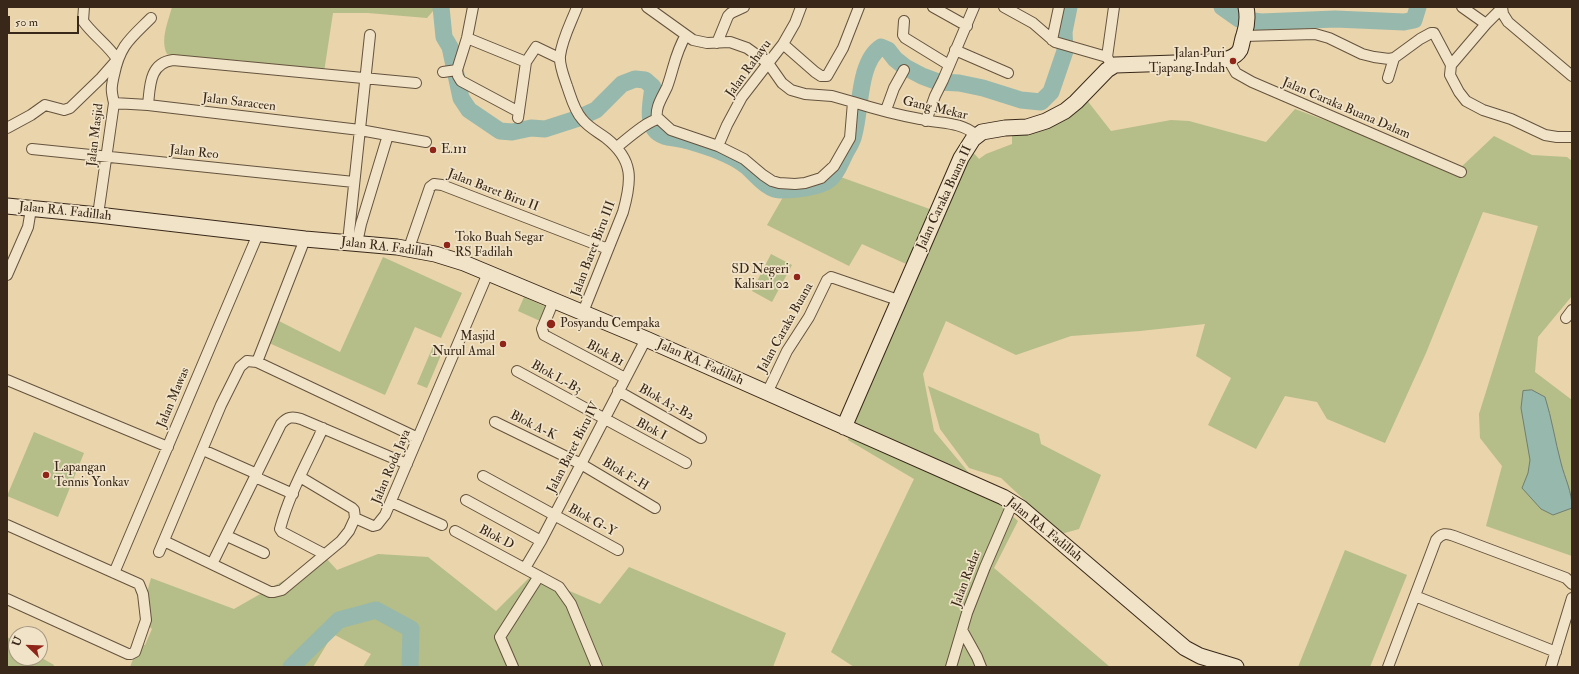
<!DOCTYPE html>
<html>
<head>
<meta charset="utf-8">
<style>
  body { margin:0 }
  #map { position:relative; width:1579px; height:674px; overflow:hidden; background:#e9d4ab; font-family:"IM FELL Double Pica",serif }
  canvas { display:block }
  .frame { position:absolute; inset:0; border:8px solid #392819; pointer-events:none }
  .north { position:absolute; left:8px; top:626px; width:40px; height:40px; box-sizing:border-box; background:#f1e3c8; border:1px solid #a79882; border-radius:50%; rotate:293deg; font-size:11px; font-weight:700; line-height:16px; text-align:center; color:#392819 }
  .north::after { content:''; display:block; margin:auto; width:14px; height:18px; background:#8f2418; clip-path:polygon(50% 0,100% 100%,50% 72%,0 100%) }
  .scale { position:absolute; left:8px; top:16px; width:71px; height:18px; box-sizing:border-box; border:2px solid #392819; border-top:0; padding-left:5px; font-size:12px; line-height:14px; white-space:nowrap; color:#392819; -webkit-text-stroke:3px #f1e3c8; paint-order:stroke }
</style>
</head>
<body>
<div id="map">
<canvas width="1579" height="674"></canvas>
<div class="frame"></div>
<div class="north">U</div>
<div class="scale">50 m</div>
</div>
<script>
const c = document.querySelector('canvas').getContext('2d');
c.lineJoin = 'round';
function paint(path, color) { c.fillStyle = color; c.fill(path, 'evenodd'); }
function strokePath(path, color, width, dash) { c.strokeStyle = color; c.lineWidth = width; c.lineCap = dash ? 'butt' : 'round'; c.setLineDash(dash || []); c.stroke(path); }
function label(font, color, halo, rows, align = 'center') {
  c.font = font + ' "IM FELL Double Pica",serif'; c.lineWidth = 3.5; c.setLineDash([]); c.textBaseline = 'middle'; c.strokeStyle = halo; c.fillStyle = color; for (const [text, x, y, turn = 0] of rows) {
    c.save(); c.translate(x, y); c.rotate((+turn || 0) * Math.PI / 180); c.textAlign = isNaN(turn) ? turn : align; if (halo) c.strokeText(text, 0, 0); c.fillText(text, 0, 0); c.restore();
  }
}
paint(new Path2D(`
  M 172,7 L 433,7 L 433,11 L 427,18 L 368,13 L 333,13 L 324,72 L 237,60 L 200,61 L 167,54 C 160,40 168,22 172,7 Z
  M 1086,99 L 1111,131 L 1171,120 L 1189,121 L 1266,142 L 1295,109 L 1458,170 L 1494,136 L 1532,155 L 1567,157 L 1572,161 L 1572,296 L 1538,337 L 1535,372 L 1572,400 L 1572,556 L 1486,526 L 1502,466 L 1480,438 L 1479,414 L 1538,226 L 1483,212 L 1426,353 L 1385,443 L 1327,419 L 1317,402 L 1285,396 L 1256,449 L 1208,425 L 1231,378 L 1196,356 L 1205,324 L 1140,331 L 1071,336 L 1016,355 L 946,321 L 923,374 L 934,431 L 984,491 L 1018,521 L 994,568 L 1110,667 L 854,667 L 831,652 L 914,479 L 848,440 L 865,377 L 915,268 L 862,244 L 849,266 L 767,225 L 786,192 L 818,187 L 835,175 L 938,212 L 970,149 L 979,159 L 986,154 L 1012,144 L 1012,130 Z
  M 771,254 L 792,265 L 772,302 L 752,291 Z
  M 383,257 L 462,293 L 441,338 L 415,327 L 385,395 L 269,343 L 279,321 L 340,352 Z
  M 524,297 L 546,307 L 540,321 L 518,311 Z
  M 434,344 L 444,348 L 427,388 L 417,384 Z
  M 928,386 L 1039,434 L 1041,444 L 1101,475 L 1079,529 L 1061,534 L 1001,478 L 969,468 L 940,429 Z
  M 34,432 L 84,453 L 58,517 L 7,496 Z
  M 1345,550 L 1407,575 L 1370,667 L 1298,667 Z
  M 378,554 L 428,557 L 496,611 L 532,575 L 600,604 L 629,567 L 786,633 L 773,667 L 363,667 L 371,654 L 333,634 L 313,667 L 130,667 L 139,644 L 145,645 L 152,629 L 140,618 L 151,578 L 234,609 L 325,557 L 337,570 Z
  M 7,637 L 16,643 L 16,658 L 40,657 L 54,665 L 53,667 L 7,667 Z`), '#b5bd89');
const water = new Path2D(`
  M 1532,390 L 1545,397 C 1552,419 1555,441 1561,463 C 1565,479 1572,491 1572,508 L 1553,515 L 1541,509 L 1522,488 L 1528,473 L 1530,460 L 1521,408 L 1523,391 Z`);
paint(water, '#97b8ac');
strokePath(water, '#717e71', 1);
strokePath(new Path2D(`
  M 441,7 L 444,37 L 450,47 L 461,98 L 469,110 L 500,131 L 512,132 L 531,128 L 545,129 L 576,119 L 596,110 L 622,84 L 635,79 L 645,80 L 653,87 C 651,103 644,129 664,136 C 671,138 678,138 685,140 C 705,146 730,153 746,166 C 755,173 767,190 780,190 C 793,190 820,188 830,179 C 837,173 840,164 844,156 C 847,149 853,142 854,134 C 861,110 858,62 881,47 L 888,50 L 895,59 L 905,67 L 922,76 L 938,82 L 959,83 L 983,88 L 1021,100 L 1041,102 L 1051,92 L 1065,51 L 1064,32 L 1069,7
  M 1222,7 L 1239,19 L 1261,22 L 1335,19 L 1404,22 L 1414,20 L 1418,7
  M 291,667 L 339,620 L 376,610 L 411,629 L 410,667`), '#97b8ac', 17);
const street = new Path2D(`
  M 84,7 L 83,21 C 93,35 108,45 117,59
  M 473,7 L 467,38 L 457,70 L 458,76 L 461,81 L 519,112
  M 577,7 C 571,23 562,39 560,56 C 559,65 564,77 567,86 C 571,97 574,110 582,119 C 588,127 598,132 606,138 C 634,160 632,180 623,212 L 583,312
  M 647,7 L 693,40 L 707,43 L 730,42 L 747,48 L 768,63 L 782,83 L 791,90 L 805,94 L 832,96 L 853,102
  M 933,7 L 967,26
  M 1004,7 L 1033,23 L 1055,42 L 1107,57 L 1112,66
  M 1462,7 L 1486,24
  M 1502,7 L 1503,14 L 1508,22 L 1572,76
  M 1501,9 L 1486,24 L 1451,65 L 1450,75 L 1459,92 L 1466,101 L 1483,110 L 1511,119 L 1545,135 L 1557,137 L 1572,137
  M 904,21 L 903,35 L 905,38 L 949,65
  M 1244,36 L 1315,34 L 1329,38 L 1362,54 L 1374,57 L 1389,59 L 1394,58 L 1420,39 L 1431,33 L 1434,33 L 1451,65
  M 467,38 L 526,62 L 536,47 L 559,58
  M 1052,40 L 1059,7
  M 717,43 L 728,16 L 731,13 L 744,7
  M 783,44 L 815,72 L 821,76 L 827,76 L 843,48 L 859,7
  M 955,50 L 1008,73
  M 1107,57 L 1114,7
  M 1228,59 L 1236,73 L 1252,82 L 1461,172
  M 443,72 L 457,70
  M 1388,78 L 1394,58
  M 114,103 L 148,105 L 360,130 L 426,142
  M 148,105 C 150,87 149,63 173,60 L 416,83
  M 886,110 L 894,88 L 904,70
  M 518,118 L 526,62
  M 657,119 C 655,107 662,98 667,87 C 674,68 675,53 686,35
  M 926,121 L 935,96 L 943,80 L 974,7
  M 7,128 L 31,115 L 45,105 L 64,110 L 70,108 L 101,78 L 116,61
  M 718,146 L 727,125 L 742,97 L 783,44 L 795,23 L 801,7
  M 617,147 C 627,139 648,120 659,119 L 671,130 L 718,146 L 744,159 L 763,175 L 772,181 L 779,183 L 795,184 L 805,183 L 821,178 L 834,166 L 850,138 L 853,102 C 875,109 898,115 920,119 C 940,124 960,121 976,135
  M 32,149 L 354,182
  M 98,215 L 114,103 C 111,90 111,88 114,75 C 120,45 130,39 151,18
  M 348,242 L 370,35
  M 357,243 L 361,224 L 388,135
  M 409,248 L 430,187 L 434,184 L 442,185 L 608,249
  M 7,275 L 28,227 L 31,209
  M 554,300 L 542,329 L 544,335 L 625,378
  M 1566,318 L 1572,310
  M 257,362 L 305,239
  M 517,371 L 686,463
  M 7,380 L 168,447
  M 618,391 L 701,438
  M 767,393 L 787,351 L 809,317 L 827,280 L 831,277 L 898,300
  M 495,422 L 581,464 L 655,508
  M 323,428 C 308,461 289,494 280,529 L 282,532 L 324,554
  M 203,450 L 257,474
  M 483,476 L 618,550
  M 255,477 L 293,494
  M 300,477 L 352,508 L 354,510 L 355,518
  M 466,500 L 541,541
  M 391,502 L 442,525
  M 7,525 L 139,584 L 143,594 L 146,620 L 135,652 L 131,654 L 128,654 L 7,599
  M 455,531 L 559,587 L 571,604 L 597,667
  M 227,536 L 264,553
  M 164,541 L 270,592 L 274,592 L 282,590 L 341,541 L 349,531 L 355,518 L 373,526 L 377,525 L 385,515 L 488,273
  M 159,552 L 221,405 L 240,367 L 247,361 L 257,362 L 418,438
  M 212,564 L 281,424 C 287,417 292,416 301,419 L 407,464
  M 525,568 L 541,541 L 646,339
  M 114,573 L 258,234
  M 1415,596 L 1556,652
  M 962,630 L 977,657 L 981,667
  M 513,667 L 500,637 L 539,576
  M 951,667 L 967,613 L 985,567 L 1013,502
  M 1388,667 L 1436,540 C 1442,533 1446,533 1454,536 L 1566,578 L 1572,584
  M 1551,667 L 1572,598`);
const secondary = new Path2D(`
  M 7,206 L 98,215 L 305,239 L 397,247 L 435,254 L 464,263 L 488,273 L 646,339 L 1003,497 L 1021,508 L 1185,648 L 1200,656 L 1236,667
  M 844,427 L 961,158 L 973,139 L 982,132 L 1005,128 L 1027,127 L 1046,121 L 1065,111 L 1076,102 L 1107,70 L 1115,65 L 1205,62 C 1216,61 1234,61 1240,50 C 1242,45 1242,40 1244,35 C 1247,26 1248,17 1246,7`);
strokePath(street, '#65533e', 12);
strokePath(secondary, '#392819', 17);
strokePath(street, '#f1e3c8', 10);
strokePath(secondary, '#f1e3c8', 15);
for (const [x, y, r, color] of [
  [1233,61,4,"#8f2418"],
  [433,150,4,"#8f2418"],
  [447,245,4,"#8f2418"],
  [797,277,4,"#8f2418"],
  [551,324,5,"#8f2418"],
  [503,344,4,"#8f2418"],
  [46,475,4,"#8f2418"]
]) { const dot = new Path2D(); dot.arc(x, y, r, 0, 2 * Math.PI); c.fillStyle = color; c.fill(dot); strokePath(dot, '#f1e3c8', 1.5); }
label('13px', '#392819', '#f1e3c8', [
  ["Jalan Puri",1225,54,"right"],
  ["Tjapang Indah",1225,69,"right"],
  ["E.111",441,150],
  ["Toko Buah Segar",455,238],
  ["RS Fadilah",455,253],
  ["SD Negeri",789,270,"right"],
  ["Kalisari 02",789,285,"right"],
  ["Posyandu Cempaka",560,324],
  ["Masjid",495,337,"right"],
  ["Nurul Amal",495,352,"right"],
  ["Lapangan",54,468],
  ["Tennis Yonkav",54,483]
], 'left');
label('13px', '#392819', '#f1e3c8', [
  ["Jalan Rahayu",749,69,-54],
  ["Jalan Saraceen",239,103,7],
  ["Gang Mekar",935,109,13],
  ["Jalan Caraka Buana Dalam",1346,109,23],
  ["Jalan Masjid",96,135,-83],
  ["Jalan Reo",194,153,6],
  ["Jalan Baret Biru II",493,191,21],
  ["Jalan Caraka Buana II",945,198,-65],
  ["Jalan RA. Fadillah",65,212,6],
  ["Jalan RA. Fadillah",387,248,7],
  ["Jalan Baret Biru III",594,249,-69],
  ["Jalan Caraka Buana",786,328,-61],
  ["Blok B1",605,354,28],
  ["Jalan RA. Fadillah",700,363,24],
  ["Blok L-B3",556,378,29],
  ["Jalan Mawas",174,398,-67],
  ["Blok A3-B2",666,403,29],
  ["Blok A-K",533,426,26],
  ["Blok I",651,430,28],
  ["Jalan Baret Biru IV",574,448,-63],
  ["Jalan Roda Jaya",392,467,-67],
  ["Blok F-H",625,475,31],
  ["Blok G-Y",592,521,29],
  ["Jalan RA. Fadillah",1044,530,39],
  ["Blok D",496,538,28],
  ["Jalan Radar",967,579,-69]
]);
</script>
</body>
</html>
